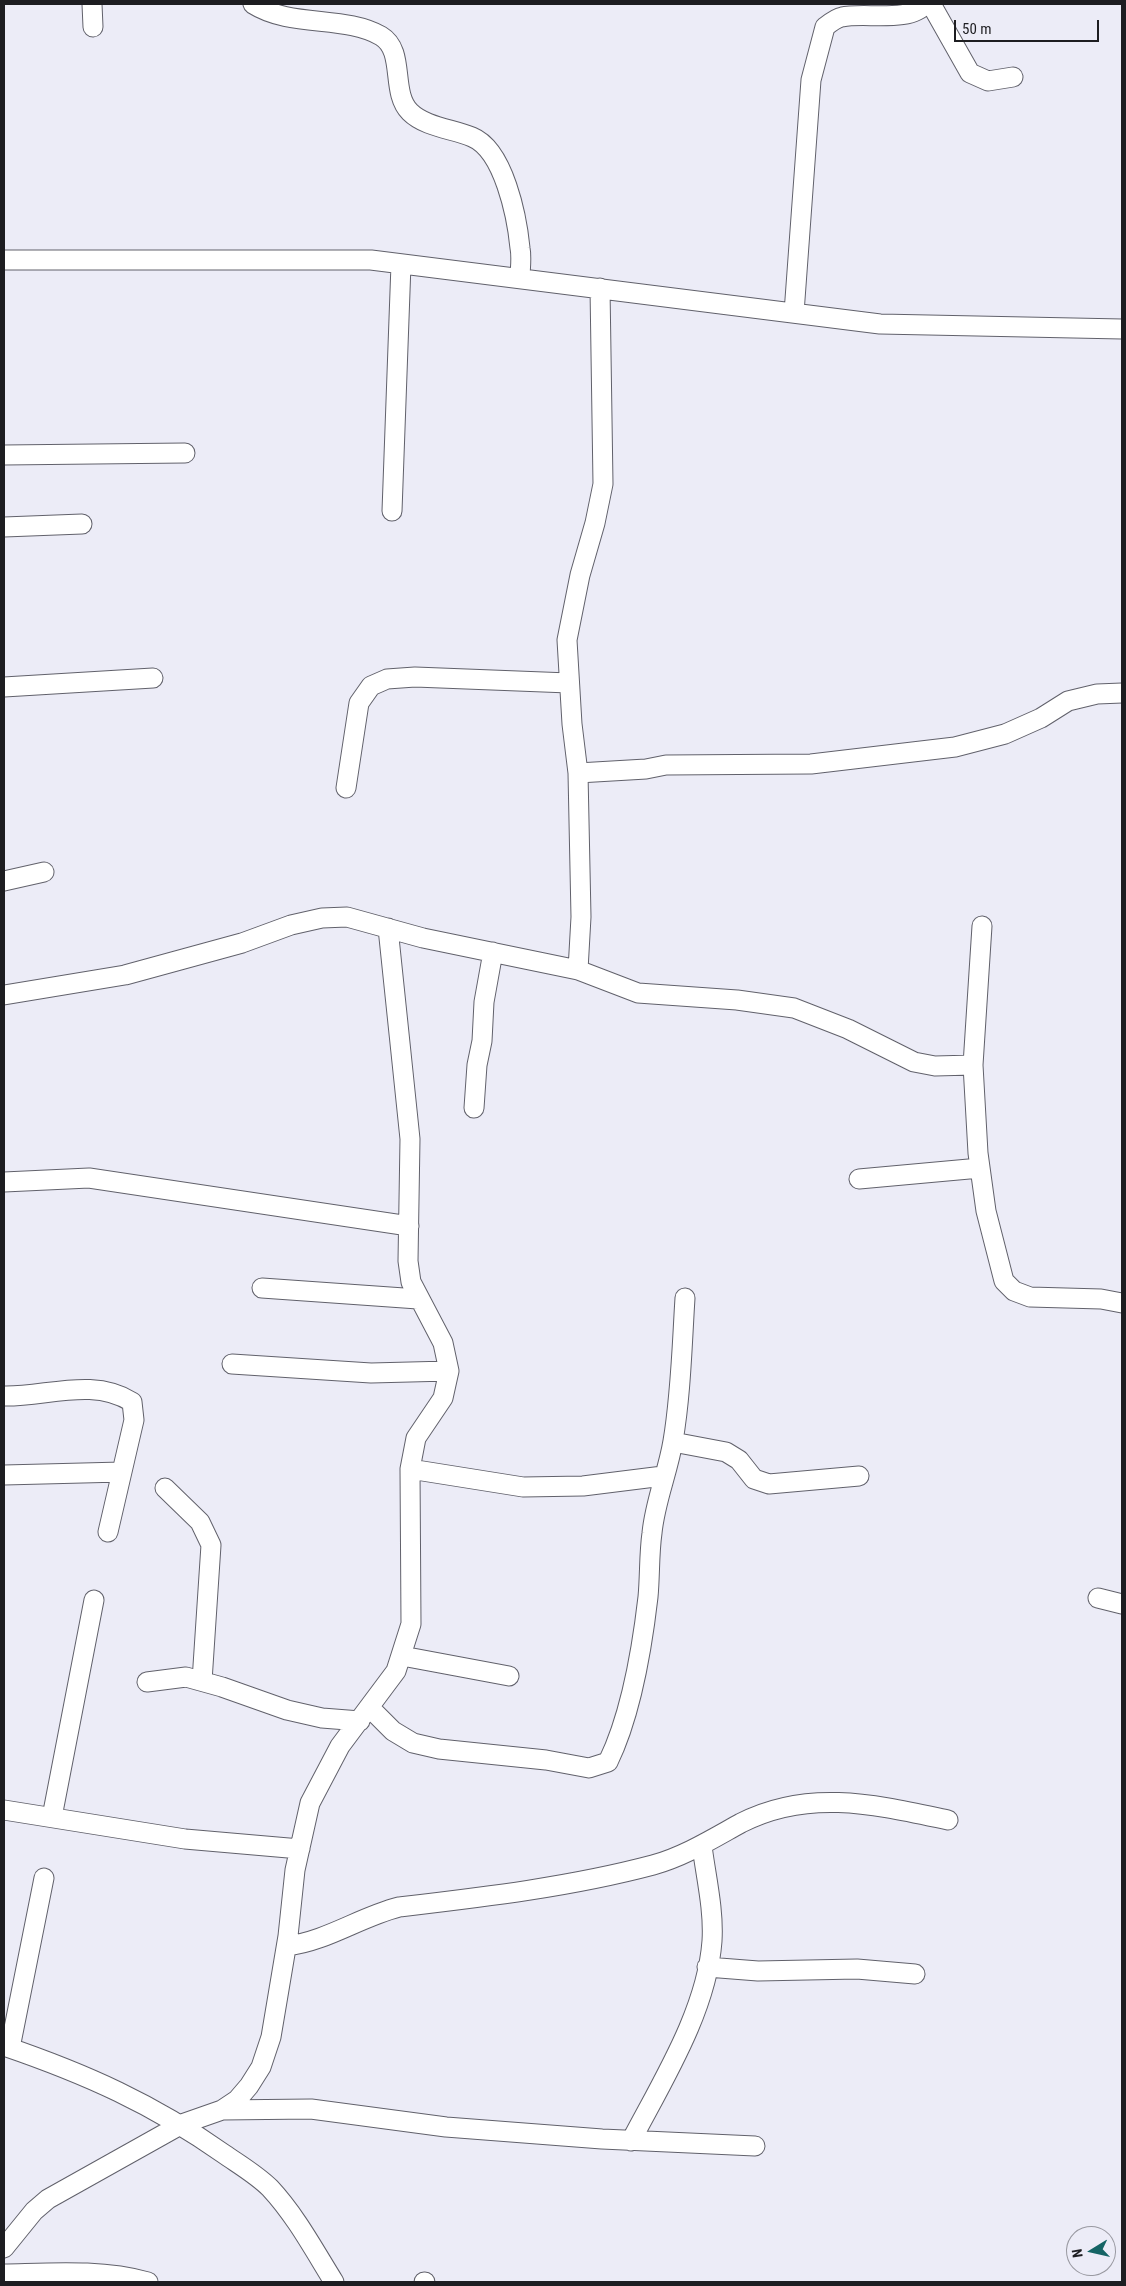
<!DOCTYPE html>
<html>
<head>
<meta charset="utf-8">
<style>
  body { margin:0 }
  #map { position:relative; width:1126px; height:2286px; overflow:hidden; background:#ececf7; font-family:"Roboto Condensed",sans-serif }
  canvas { display:block }
  .frame { position:absolute; inset:0; border:5px solid #1d1d21; pointer-events:none }
  .north { position:absolute; left:1066px; top:2226px; width:50px; height:50px; box-sizing:border-box; background:#ececf7; border:1px solid #9999a1; border-radius:50%; rotate:261deg; font-size:14px; font-weight:700; line-height:20px; text-align:center; color:#1d1d21 }
  .north::after { content:''; display:block; margin:auto; width:18px; height:22px; background:#156465; clip-path:polygon(50% 0,100% 100%,50% 72%,0 100%) }
  .scale { position:absolute; left:954px; top:20px; width:145px; height:22px; box-sizing:border-box; border:2px solid #1d1d21; border-top:0; padding-left:6px; font-size:15px; line-height:18px; white-space:nowrap; color:#1d1d21; -webkit-text-stroke:4px #ececf7; paint-order:stroke }
</style>
</head>
<body>
<div id="map">
<canvas width="1126" height="2286"></canvas>
<div class="frame"></div>
<div class="north">N</div>
<div class="scale">50 m</div>
</div>
<script>
const c = document.querySelector('canvas').getContext('2d');
c.lineJoin = 'round';
function strokePath(path, color, width, dash) { c.strokeStyle = color; c.lineWidth = width; c.lineCap = dash ? 'butt' : 'round'; c.setLineDash(dash || []); c.stroke(path); }
const minor = new Path2D(`
  M 92,4 L 93,27
  M 253,4 C 291,28 345,15 381,36 C 406,51 390,92 410,112 C 425,127 453,129 472,137 C 504,150 517,217 520,248 C 522,258 520,269 520,278
  M 931,4 L 970,73 L 988,81 L 1013,77
  M 4,260 L 371,260 L 880,324 L 1122,329
  M 794,313 L 811,80 L 825,27 C 830,23 836,18 842,17 C 863,12 911,23 925,4
  M 4,455 L 185,453
  M 392,511 L 401,264
  M 4,527 L 82,524
  M 4,687 L 153,678
  M 578,773 L 646,769 L 666,765 L 811,764 L 955,747 L 1005,734 L 1041,718 L 1068,701 L 1097,694 L 1122,693
  M 346,788 L 359,703 L 371,686 L 387,679 L 415,677 L 569,683
  M 4,881 L 44,872
  M 982,926 L 973,1065 L 978,1153 L 986,1211 L 1004,1281 L 1014,1291 L 1030,1297 L 1101,1299 L 1122,1303
  M 578,970 L 581,917 L 578,773 L 572,724 L 567,640 L 580,575 L 595,523 L 603,484 L 600,288
  M 4,995 L 125,975 L 242,943 L 291,925 L 322,918 L 347,917 L 423,938 L 578,970 L 638,993 L 737,1000 L 794,1008 L 848,1029 L 914,1062 L 935,1066 L 973,1065
  M 474,1108 L 477,1065 L 482,1041 L 484,1002 L 493,952
  M 859,1179 L 980,1168
  M 4,1182 L 89,1178 L 409,1226
  M 262,1288 L 418,1299
  M 232,1364 L 371,1373 L 449,1371
  M 4,1396 C 46,1397 93,1377 132,1402 L 134,1420 L 108,1532
  M 673,1442 L 726,1452 L 739,1460 L 754,1479 L 769,1484 L 859,1476
  M 410,1469 L 523,1487 L 583,1486 L 663,1476
  M 4,1475 L 122,1472
  M 165,1488 L 200,1522 L 211,1545 L 202,1681
  M 1098,1598 L 1122,1604
  M 402,1656 L 509,1676
  M 147,1682 L 186,1677 L 222,1687 L 287,1710 L 322,1718 L 360,1721
  M 370,1708 L 393,1731 L 413,1743 L 439,1749 L 546,1760 L 589,1768 L 608,1762 C 631,1715 642,1649 648,1597 C 650,1576 649,1554 652,1533 C 655,1501 668,1472 673,1441 C 681,1394 682,1345 685,1298
  M 4,1810 L 185,1839 L 300,1849
  M 52,1817 L 94,1600
  M 287,1946 C 327,1941 360,1917 399,1907 C 484,1897 570,1887 653,1865 C 685,1856 712,1839 741,1823 C 809,1788 877,1805 948,1820
  M 707,1967 L 758,1971 L 857,1969 L 915,1974
  M 4,2046 C 86,2074 153,2104 224,2154 C 240,2165 257,2175 270,2188 C 296,2216 314,2250 334,2282
  M 10,2048 L 44,1878
  M 222,2110 L 311,2109 L 446,2127 L 602,2139 L 755,2146
  M 631,2141 C 663,2080 707,2010 712,1941 C 714,1910 706,1877 702,1846
  M 4,2248 L 34,2211 L 48,2199 L 182,2124 L 222,2110 L 237,2100 L 249,2086 L 261,2067 L 271,2037 L 288,1936 L 295,1870 L 310,1803 L 340,1746 L 396,1671 L 411,1624 L 410,1469 L 416,1438 L 443,1398 L 449,1371 L 443,1343 L 411,1282 L 408,1261 L 410,1139 L 388,928
  M 4,2274 C 52,2273 101,2269 148,2282
  M 424,2282 L 425,2282`);
strokePath(minor, '#61616b', 21);
strokePath(minor, '#fff', 19);
</script>
</body>
</html>
